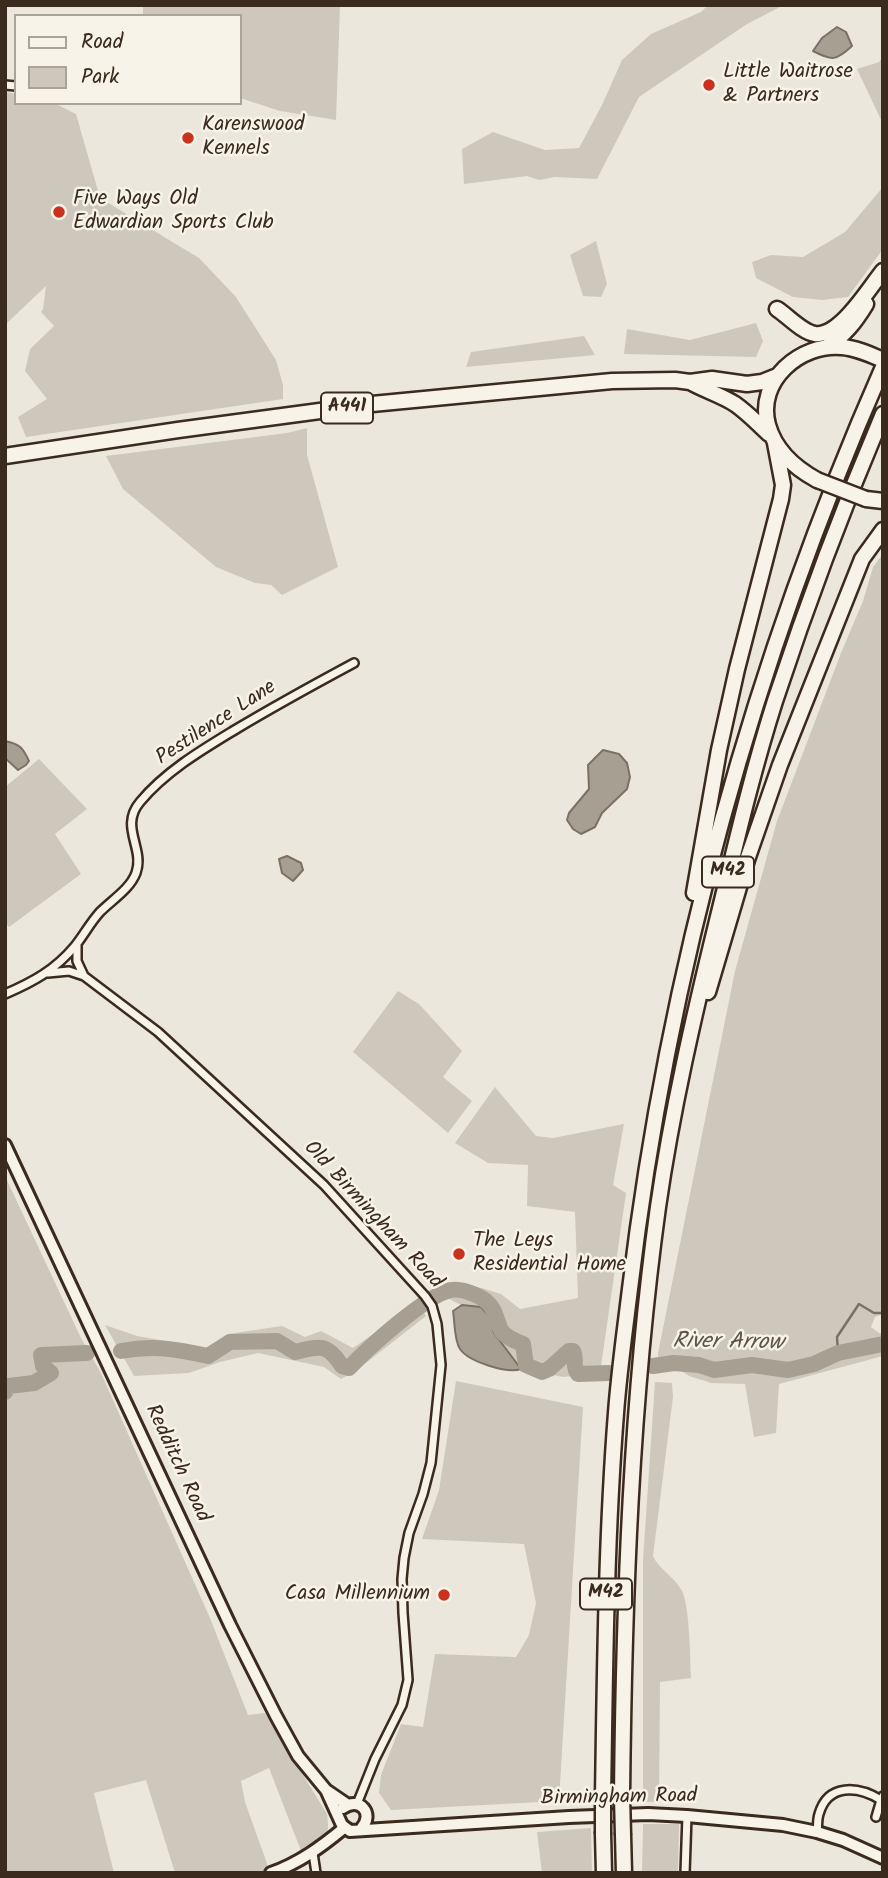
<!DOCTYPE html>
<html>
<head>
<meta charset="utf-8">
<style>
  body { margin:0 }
  #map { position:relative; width:888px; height:1878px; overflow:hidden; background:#ece7dc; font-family:Kalam,sans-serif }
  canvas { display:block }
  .frame { position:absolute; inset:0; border:7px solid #3b2a1e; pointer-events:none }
  .legend { position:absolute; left:14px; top:14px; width:228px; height:91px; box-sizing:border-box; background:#f7f3e8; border:2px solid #aca397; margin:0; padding:9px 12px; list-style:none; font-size:21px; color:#3b2a1e }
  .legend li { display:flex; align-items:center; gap:14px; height:35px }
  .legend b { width:35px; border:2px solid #aca397 }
</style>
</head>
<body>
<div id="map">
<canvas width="888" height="1878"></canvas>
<div class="frame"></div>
<ul class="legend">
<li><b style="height:9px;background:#f7f3e8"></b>Road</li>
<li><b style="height:19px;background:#cec8bc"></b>Park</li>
</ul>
</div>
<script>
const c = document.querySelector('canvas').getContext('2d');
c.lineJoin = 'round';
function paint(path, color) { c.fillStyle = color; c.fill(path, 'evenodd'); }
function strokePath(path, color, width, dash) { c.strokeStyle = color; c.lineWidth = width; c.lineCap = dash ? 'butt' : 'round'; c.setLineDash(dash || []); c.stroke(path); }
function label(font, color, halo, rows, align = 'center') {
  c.font = font + ' Kalam,sans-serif'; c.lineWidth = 5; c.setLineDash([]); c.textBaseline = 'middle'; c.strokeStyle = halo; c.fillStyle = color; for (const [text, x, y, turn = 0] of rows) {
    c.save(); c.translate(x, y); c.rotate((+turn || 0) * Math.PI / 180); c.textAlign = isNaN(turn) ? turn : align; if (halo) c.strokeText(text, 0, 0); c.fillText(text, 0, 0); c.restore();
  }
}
paint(new Path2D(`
  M 143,5 L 340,5 L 336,120 L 280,111 L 240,98 L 240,16 L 143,16 Z
  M 708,5 L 784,5 L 747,24 L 639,97 L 597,179 L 555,177 L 539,180 L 527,176 L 464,184 L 462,149 L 493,132 L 545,150 L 579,148 L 602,105 L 622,60 L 651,34 L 701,12 Z
  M 883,57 L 883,124 L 857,69 L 879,62 Z
  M 5,92 L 16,94 L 16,103 L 54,103 L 76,114 L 100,198 L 199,258 L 236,297 L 276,360 L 283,385 L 283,399 L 26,437 L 18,417 L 47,399 L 25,371 L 30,349 L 54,326 L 41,312 L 43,309 L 46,286 L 5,325 Z
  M 883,187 L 883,249 L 848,297 L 822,300 L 793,297 L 756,278 L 752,262 L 771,255 L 803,257 L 845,232 Z
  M 596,241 L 607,284 L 601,297 L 583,296 L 570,255 Z
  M 756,323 L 763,341 L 756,357 L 624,354 L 627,329 L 690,340 Z
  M 584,336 L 595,355 L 466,367 L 471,352 Z
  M 307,428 L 307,455 L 338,567 L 282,595 L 271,585 L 255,583 L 216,567 L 123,489 L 106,456 L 287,433 Z
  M 883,554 L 883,1314 L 875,1317 L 871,1327 L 879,1333 L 883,1333 L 883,1356 L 779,1384 L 776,1433 L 754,1437 L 745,1384 L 711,1383 L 689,1376 L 680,1370 L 659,1369 L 658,1353 L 735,971 L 777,821 L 841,653 L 863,601 L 873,567 Z
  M 39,759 L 87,809 L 55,834 L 81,874 L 9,927 L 5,922 L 5,787 Z
  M 398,991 L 419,1004 L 462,1051 L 443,1077 L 472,1101 L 448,1133 L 353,1052 Z
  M 495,1087 L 536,1136 L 553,1138 L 624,1124 L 613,1185 L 626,1193 L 600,1373 L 563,1377 L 521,1369 L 481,1315 L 453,1301 L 437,1290 L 445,1282 L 482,1288 L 501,1294 L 520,1309 L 578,1298 L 575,1212 L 527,1206 L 528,1165 L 488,1163 L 455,1143 Z
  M 5,1176 L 81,1338 L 101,1373 L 210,1618 L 248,1715 L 265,1713 L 327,1814 C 331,1841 323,1841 303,1856 L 269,1768 L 241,1781 L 245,1802 L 269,1869 L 258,1873 L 175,1873 L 146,1780 L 94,1793 L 114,1873 L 5,1873 Z
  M 418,1303 L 426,1316 L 357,1370 L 341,1379 L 324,1367 L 258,1353 L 220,1362 L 189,1373 L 134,1376 L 105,1325 L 137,1336 L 206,1348 L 228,1334 L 282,1326 L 305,1337 L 321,1331 L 353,1348 Z
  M 456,1381 L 583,1407 L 559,1801 L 391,1810 L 379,1793 L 381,1775 L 401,1724 L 423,1727 L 435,1654 L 516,1657 L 529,1635 L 536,1603 L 524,1544 L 422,1539 L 439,1490 Z
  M 655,1382 L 672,1383 L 673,1397 L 653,1556 C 658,1568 673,1576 681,1589 C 690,1603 690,1659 691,1678 L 660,1682 L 659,1802 L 643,1802 L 643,1560 Z
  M 643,1824 L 679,1824 L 678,1873 L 642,1873 Z
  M 591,1828 L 592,1873 L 542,1873 L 537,1832 Z`), '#cec8bc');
const water = new Path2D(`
  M 837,27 L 846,32 L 852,46 C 836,61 832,61 813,51 L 822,38 Z
  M 5,741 C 20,744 23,748 29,761 L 26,765 L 18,770 L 5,758 Z
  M 603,750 L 619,754 L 627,763 L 630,777 L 627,789 L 602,813 L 595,827 L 581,834 L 573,829 L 567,820 L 569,813 L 589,789 L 588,765 Z
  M 287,856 L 301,863 L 303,870 L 293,881 L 282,873 L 279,859 Z
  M 462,1305 L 481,1307 L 490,1317 L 494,1333 L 521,1369 C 508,1374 469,1362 460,1349 C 454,1340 455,1323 453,1311 Z`);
paint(water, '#a89f93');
strokePath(water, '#7c7064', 2);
strokePath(new Path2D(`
  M 881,5 L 883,5
  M 838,1353 L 837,1337 L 859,1304 L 874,1313 L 883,1313`), '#7c7064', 2.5);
strokePath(new Path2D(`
  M 121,1351 C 154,1345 176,1349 208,1356 L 230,1342 L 277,1341 L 295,1352 C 320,1346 327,1343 342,1366 L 349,1368 C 367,1349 426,1295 451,1290 C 461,1288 478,1295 486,1301 C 496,1309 496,1320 501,1330 C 505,1337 515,1341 523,1344 L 526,1365 L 542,1372 L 549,1369 L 569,1351 L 573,1351 C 577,1358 572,1367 578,1374 L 609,1373
  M 653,1366 L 674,1363 L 699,1365 L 714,1370 L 752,1365 L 788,1370 L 814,1364 L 838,1353 L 883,1344
  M 5,1392 L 9,1386 L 34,1383 L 51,1373 L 43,1366 L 41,1355 L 87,1353`), '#a89f93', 16);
const street = new Path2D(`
  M 5,85 L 16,86
  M 77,944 L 77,961 L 84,976
  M 48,973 L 69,971 L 84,976 L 158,1032 L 324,1185 L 425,1296 L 432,1306 L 437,1324 L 441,1365 L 431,1463 L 423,1494 L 409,1533 L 404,1558 L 402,1579 L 403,1613 L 408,1680 L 402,1705 L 375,1759 L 357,1804
  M 5,994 C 33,982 55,970 75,946 C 84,935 90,923 100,912 C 112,900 130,889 136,873 C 145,848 119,827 140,802 C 165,772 200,751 233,731 C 273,707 313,685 354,663
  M 876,1817 L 881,1800
  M 817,1832 C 818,1826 817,1820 819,1814 C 828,1783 858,1786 881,1800 L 883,1796
  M 313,1853 L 316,1873
  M 685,1873 L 687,1816`);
const secondary = new Path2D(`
  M 5,1145 L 230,1625 L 276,1716 L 298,1756 L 326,1790 L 348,1805
  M 327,1792 L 342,1825 L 350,1831 L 569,1817 L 648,1814 L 687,1816 L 783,1825 L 817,1832 L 843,1840 L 883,1858
  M 343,1808 C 360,1796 375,1814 361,1829
  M 271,1873 C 299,1863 321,1847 344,1828`);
const highway = new Path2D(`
  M 777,309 C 788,316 802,332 815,334 C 840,337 869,288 883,271
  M 827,347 C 845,335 855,322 866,304
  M 690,382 C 704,390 721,395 735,404 C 748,413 758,424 769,434
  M 5,456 L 178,430 L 372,404 L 612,381 L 675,380 L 690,382 L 712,379 L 747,384 L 762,382 L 777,376
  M 817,480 C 795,468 775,450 768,425 C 756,381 800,343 842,347 C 856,348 869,354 883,360
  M 866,499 L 883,501
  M 694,893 L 719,750 L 737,669 L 781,499 L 783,485 L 775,443
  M 708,992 L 747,860 L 780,765 L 862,559 L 883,530
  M 622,1796 C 624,1599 631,1402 658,1207 C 672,1110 694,1015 717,921 C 735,847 752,773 775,701 C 807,604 843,508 883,414
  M 603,1797 C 605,1669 606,1541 616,1413 C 619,1372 625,1330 630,1289 C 668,972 754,660 883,367
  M 603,1834 L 604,1873
  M 623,1835 L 624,1873`);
strokePath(street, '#3b2a1e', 12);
strokePath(secondary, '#3b2a1e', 16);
strokePath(highway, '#3b2a1e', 19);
strokePath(street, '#f7f3e8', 7);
strokePath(secondary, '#f7f3e8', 10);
strokePath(highway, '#f7f3e8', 14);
const highwayBridge = new Path2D(`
  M 817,480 L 866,499
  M 622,1796 L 623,1835
  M 603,1797 L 603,1834`);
strokePath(highwayBridge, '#3b2a1e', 19, []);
strokePath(highwayBridge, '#f7f3e8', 14);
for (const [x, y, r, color] of [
  [709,85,7,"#c8321e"],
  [188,138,7,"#c8321e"],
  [59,212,7,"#c8321e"],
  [459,1254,7,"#c8321e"],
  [444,1595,7,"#c8321e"]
]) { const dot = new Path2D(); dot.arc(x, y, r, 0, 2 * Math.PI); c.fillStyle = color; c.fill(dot); strokePath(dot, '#f7f3e8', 2.5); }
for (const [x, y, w] of [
  [347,408,52],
  [728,872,52],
  [606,1594,52]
]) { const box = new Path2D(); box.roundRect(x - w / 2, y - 15.5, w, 31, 5); c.fillStyle = '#f7f3e8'; c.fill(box); strokePath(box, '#3b2a1e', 2); }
label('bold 19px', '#3b2a1e', null, [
  ["A441",347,408],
  ["M42",728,872],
  ["M42",606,1594]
]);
label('21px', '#3b2a1e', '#f7f3e8', [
  ["Little Waitrose",723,73],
  ["& Partners",723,97],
  ["Karenswood",202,126],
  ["Kennels",202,150],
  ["Five Ways Old",73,200],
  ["Edwardian Sports Club",73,224],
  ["The Leys",473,1242],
  ["Residential Home",473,1266],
  ["Casa Millennium",430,1595,"right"]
], 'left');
label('21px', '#3b2a1e', '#f7f3e8', [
  ["Pestilence Lane",217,724,-33],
  ["Old Birmingham Road",372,1216,47],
  ["Redditch Road",176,1464,65],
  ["Birmingham Road",619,1799,-1]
]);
label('italic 23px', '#615347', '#f7f3e8', [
  ["River Arrow",728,1344,1]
]);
</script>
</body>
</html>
